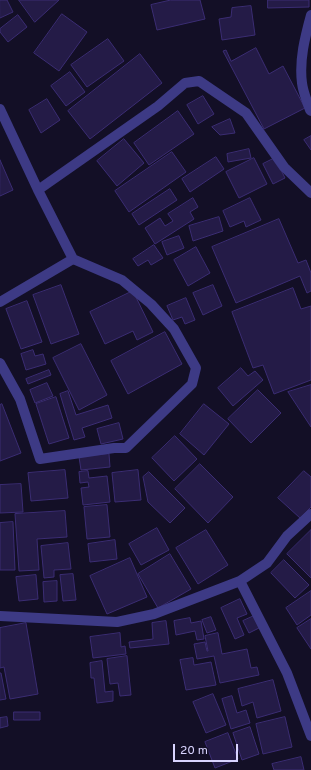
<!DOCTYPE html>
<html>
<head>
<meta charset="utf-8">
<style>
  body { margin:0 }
  #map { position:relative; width:311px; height:770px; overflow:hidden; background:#130f26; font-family:Overpass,sans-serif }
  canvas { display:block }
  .scale { position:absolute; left:173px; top:744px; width:65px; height:18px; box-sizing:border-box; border:2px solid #d9d4ff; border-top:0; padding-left:5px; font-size:12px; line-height:14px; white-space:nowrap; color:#d9d4ff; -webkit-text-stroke:3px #130f26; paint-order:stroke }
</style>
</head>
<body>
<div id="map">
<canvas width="311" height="770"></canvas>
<div class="scale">20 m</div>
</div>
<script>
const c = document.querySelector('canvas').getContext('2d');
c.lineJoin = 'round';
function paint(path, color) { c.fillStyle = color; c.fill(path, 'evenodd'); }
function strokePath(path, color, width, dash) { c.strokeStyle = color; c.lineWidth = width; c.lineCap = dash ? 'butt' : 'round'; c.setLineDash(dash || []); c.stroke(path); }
const building = new Path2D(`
  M 0,0 L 7,0 L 13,12 L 0,18 Z
  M 19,0 L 59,0 L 35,22 Z
  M 171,0 L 200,0 L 205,19 L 157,30 L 151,5 Z
  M 268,0 L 309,0 L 309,7 L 268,8 Z
  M 251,6 L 255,35 L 222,40 L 219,19 L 231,17 L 232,8 Z
  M 62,14 L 87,32 L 59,71 L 34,53 Z
  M 18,15 L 27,27 L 8,42 L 0,32 L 0,29 Z
  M 108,39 L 124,61 L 87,87 L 71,65 Z
  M 256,48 L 269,74 L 283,66 L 305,108 L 264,129 L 223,51 L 226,50 L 231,61 Z
  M 140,54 L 162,83 L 90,139 L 68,111 Z
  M 70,72 L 85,92 L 66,106 L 51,86 Z
  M 203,96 L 214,114 L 198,124 L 187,105 Z
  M 47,99 L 60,120 L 41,133 L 29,110 Z
  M 178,111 L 194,134 L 149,165 L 134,143 Z
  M 230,119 L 235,133 L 220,135 L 212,127 Z
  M 311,136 L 311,150 L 304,140 Z
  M 124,139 L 144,163 L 117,186 L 97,161 Z
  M 249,149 L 251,158 L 228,162 L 227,154 Z
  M 172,152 L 186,172 L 129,212 L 115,191 Z
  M 216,157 L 224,169 L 190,192 L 182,179 Z
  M 254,158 L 267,184 L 239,198 L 226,172 Z
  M 275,158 L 285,178 L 273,184 L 263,164 Z
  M 0,160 L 13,190 L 0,196 Z
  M 170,189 L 177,200 L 139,225 L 132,214 Z
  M 193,198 L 198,207 L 190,212 L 194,219 L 155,244 L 145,228 L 160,218 L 165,226 L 173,221 L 168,214 Z
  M 250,198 L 261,220 L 246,227 L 244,221 L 230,227 L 223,211 Z
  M 219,217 L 223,231 L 193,241 L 189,226 Z
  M 279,219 L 298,263 L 306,260 L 311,273 L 311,291 L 307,293 L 300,276 L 236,303 L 212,247 Z
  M 179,236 L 184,248 L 167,255 L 162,242 Z
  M 154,245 L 163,258 L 151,265 L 148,260 L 138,266 L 133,259 Z
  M 196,247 L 210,273 L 188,286 L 174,260 Z
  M 61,285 L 79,334 L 51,344 L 33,295 Z
  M 213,285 L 222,306 L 203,315 L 193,293 Z
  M 293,288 L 301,309 L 311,306 L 311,380 L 274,394 L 263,365 L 253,368 L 232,312 Z
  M 133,291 L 153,332 L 137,340 L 133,331 L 105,344 L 90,312 Z
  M 186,298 L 195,320 L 185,324 L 182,317 L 173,320 L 167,306 Z
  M 27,301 L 42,342 L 21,349 L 6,309 Z
  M 165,332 L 182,364 L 128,394 L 111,361 Z
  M 81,344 L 107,395 L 79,410 L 53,358 Z
  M 33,350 L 35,356 L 43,354 L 46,364 L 26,370 L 21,354 Z
  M 241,368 L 248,376 L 255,371 L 263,380 L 233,406 L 218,388 Z
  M 49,370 L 51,375 L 28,384 L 26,379 Z
  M 47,383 L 53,396 L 35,403 L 30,390 Z
  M 311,385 L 311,427 L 288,392 Z
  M 258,390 L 281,413 L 251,443 L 228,419 Z
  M 68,391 L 76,415 L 108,405 L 112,418 L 82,428 L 85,437 L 74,440 L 60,394 Z
  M 56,397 L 69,438 L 49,444 L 36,404 Z
  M 2,404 L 21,453 L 0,461 L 0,405 Z
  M 204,404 L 229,424 L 204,455 L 180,434 Z
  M 119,423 L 123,439 L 101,444 L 97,429 Z
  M 175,436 L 197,459 L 174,481 L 152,458 Z
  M 109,454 L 110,467 L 81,470 L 79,457 Z
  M 200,464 L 233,497 L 208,523 L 175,489 Z
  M 65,470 L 68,498 L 31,501 L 28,473 Z
  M 138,470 L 141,500 L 115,502 L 112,473 Z
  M 88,471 L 89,478 L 107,476 L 110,502 L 83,505 L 81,488 L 89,487 L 88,482 L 80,483 L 79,472 Z
  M 304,471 L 311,477 L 311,507 L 300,518 L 278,498 Z
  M 149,472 L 185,508 L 170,523 L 148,502 L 143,477 Z
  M 21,484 L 23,512 L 0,513 L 0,485 Z
  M 107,505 L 110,537 L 87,539 L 84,507 Z
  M 65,511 L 67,537 L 37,539 L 39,570 L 19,571 L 15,514 Z
  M 13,522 L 15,570 L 0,570 L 0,523 Z
  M 157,528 L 169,550 L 141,565 L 129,544 Z
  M 206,530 L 228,565 L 198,584 L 176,548 Z
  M 311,530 L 311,578 L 287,554 Z
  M 115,540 L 117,559 L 90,562 L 88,544 Z
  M 68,543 L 71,569 L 54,570 L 54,577 L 44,578 L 41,546 Z
  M 170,554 L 191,589 L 158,608 L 138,574 Z
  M 130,558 L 147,597 L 107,614 L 90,576 Z
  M 284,560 L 309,585 L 295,598 L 271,573 Z
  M 73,574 L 76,600 L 63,601 L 60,575 Z
  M 36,575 L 38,599 L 19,601 L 16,577 Z
  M 57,581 L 57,601 L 44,602 L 43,582 Z
  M 311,591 L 311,615 L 297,625 L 286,608 Z
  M 240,599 L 247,614 L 237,618 L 244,635 L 235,639 L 221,608 Z
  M 254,616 L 259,628 L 249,633 L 243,621 Z
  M 211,617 L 216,630 L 207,633 L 202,620 Z
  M 190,618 L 191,623 L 201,621 L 204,639 L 197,640 L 195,631 L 176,635 L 174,621 Z
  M 311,619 L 311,649 L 297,628 Z
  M 166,621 L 169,644 L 130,648 L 129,642 L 153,639 L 152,623 Z
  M 26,623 L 38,694 L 10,699 L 4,667 L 0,668 L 0,628 Z
  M 120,633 L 121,647 L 125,646 L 126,654 L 93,658 L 90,637 Z
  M 218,633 L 222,654 L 247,649 L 251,668 L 257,667 L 259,675 L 220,683 L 214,656 L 197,659 L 194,644 L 205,642 L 207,651 L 208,651 L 205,636 Z
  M 127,656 L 131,695 L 120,696 L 118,683 L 110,684 L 107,659 Z
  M 193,658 L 194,665 L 211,662 L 216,685 L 186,690 L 180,660 Z
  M 102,661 L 105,692 L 113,691 L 113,701 L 97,703 L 94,678 L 91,678 L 90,663 Z
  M 0,673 L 1,673 L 6,699 L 0,700 Z
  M 273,680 L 281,711 L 257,718 L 253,702 L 242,706 L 238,689 Z
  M 213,694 L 226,725 L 206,733 L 193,702 Z
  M 232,696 L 237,713 L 246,710 L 250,723 L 231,729 L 222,699 Z
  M 14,712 L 40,712 L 40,720 L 14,720 Z
  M 7,717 L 8,726 L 0,728 L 0,718 Z
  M 285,717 L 292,747 L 263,754 L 256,724 Z
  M 250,727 L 259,754 L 242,760 L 233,733 Z
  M 228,733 L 238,759 L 215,768 L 205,742 Z
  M 301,757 L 304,770 L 274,770 L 272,764 Z`);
paint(building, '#241b47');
strokePath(building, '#3b2d73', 1);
strokePath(new Path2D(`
  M 311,15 C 305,37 299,60 302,83 C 303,92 307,101 310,110 L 311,111
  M 0,109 L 38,190
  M 0,302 L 73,259 L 38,190 L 158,106 L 185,83 L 199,81 L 246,113 L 284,167 L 311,193
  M 0,363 L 20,399 L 40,459 L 114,448 L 126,448 L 192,384 L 196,368 L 174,329 L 151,304 L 122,280 L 73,259
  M 240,581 L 287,673 L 311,736
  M 0,616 L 117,622 L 154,614 L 240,581 L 267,563 L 287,536 L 311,514`), '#3d3a85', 10);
</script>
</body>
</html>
